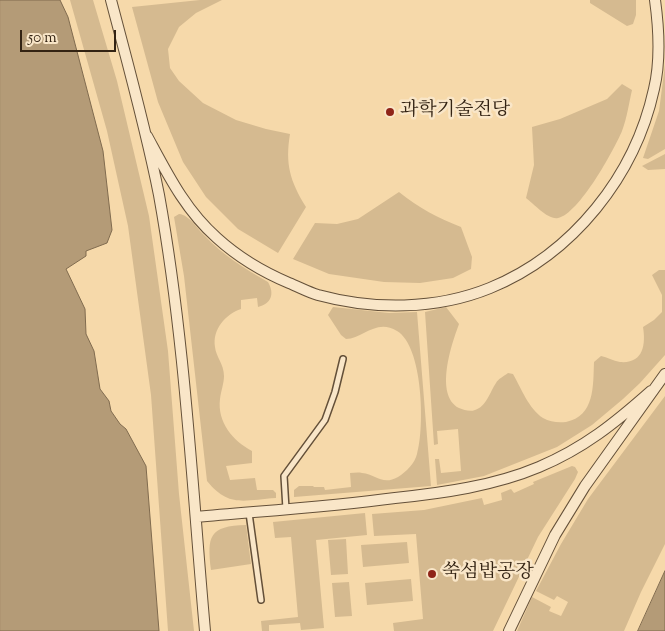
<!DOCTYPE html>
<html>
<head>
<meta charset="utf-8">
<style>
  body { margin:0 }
  #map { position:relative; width:665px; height:631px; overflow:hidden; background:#f6d9aa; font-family:"Sorts Mill Goudy",serif }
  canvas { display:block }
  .scale { position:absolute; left:20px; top:30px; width:96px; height:22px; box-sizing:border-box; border:2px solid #332313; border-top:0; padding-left:6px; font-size:15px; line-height:18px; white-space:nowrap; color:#332313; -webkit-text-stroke:4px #f9e6c8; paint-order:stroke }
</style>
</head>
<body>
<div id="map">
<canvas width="665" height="631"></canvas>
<div class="scale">50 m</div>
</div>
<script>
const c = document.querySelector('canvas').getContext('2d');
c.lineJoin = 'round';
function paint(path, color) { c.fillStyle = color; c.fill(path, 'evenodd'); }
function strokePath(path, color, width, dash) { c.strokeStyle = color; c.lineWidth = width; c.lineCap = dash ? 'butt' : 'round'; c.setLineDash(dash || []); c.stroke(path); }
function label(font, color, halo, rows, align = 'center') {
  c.font = font + ' "Sorts Mill Goudy","Noto Serif KR",serif'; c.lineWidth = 5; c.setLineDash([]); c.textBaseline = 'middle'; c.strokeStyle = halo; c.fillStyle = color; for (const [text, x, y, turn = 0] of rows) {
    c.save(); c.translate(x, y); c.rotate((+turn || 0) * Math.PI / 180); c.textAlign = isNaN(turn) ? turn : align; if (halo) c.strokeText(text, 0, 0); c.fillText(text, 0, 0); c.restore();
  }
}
paint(new Path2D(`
  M 70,0 L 93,0 L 117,81 L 149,216 L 168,351 L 179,494 L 194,631 L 168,631 L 151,395 L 128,226 L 107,131 Z
  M 200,0 L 222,0 L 196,13 L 179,27 L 168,49 L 170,68 L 179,81 L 203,103 L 236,120 L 266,129 L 290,134 C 285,164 290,181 306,207 L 278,253 L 238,229 L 206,197 L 183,162 L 158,102 L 132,7 Z
  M 590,0 L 636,0 L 636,15 L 633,24 L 627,26 L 590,3 Z
  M 665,65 L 665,149 L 648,159 L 643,158 L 659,111 Z
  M 622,84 L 632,90 C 629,103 627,118 622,131 C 614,150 579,214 558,218 C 548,220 534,204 526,198 L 534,165 L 532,127 L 560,119 L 607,99 Z
  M 665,154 L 665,169 L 648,170 L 642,166 Z
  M 399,192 C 419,208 438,218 461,227 L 472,257 L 471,269 L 453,278 L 420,283 L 384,282 L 329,274 L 293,259 L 315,223 L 337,224 L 358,219 Z
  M 179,214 C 190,215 197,229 205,236 C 223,255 245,269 268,282 C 275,294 271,304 258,307 L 257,298 L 241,300 L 241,309 C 226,314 212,329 215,347 C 216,357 224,364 224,376 C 224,383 221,391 220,399 C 217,422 233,441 252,451 L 252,463 L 226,466 L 230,480 L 255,478 L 257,490 L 273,490 L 276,493 L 276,498 C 244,500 229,508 207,481 L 184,276 L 174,217 Z
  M 659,270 L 665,270 L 665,355 L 640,383 L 623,399 L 592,425 L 557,447 L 484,476 L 437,485 L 435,459 L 439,459 L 441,473 L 461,471 L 458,429 L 437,431 L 438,444 L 434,445 L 425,312 L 446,307 L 459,324 C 452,343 434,395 459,408 C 464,410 470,412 475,410 C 486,407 490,392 496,383 C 498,379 504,376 508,373 L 513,374 C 521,388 529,409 543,418 C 550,422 558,423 566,422 C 595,416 593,386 594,362 L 601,356 C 607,357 613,361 620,362 C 643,364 646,345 643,327 L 654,320 L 662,312 L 662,295 L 652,275 Z
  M 333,307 L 389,313 L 417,312 L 431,486 L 294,497 L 294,490 L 299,486 L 313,486 L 314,487 L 324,487 L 325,490 L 351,487 L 350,473 C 354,473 358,472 362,473 C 376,474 382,486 398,477 C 406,472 415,463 417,454 C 425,428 423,346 397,331 C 376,318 363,339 346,339 L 341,335 L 328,315 Z
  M 665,396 L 665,544 L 641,592 L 624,631 L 517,631 L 532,597 L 551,607 L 549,611 L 561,616 L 568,602 L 557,596 L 554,600 L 536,591 L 561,544 L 588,499 Z
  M 572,466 L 575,467 L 578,472 L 575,479 L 538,537 L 493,631 L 394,631 L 393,623 L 423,619 L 416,534 L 374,536 L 372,514 L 424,510 L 482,498 L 484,505 L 502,500 L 501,493 L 511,489 L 514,493 L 534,484 L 533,482 Z
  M 365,513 L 367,535 L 316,540 L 324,628 L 301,630 L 300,623 L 269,625 L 269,631 L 262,631 L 261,621 L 298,617 L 291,537 L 275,538 L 273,522 Z
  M 246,525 L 251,564 L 211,570 C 207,536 209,526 246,525 Z
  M 346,539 L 348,574 L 331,575 L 328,540 Z
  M 407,542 L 409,563 L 363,567 L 361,545 Z
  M 411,579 L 413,601 L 367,605 L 365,583 Z
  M 349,582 L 352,616 L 335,617 L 332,583 Z`), '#d5ba90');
const water = new Path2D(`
  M 0,0 L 60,0 L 68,17 L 103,151 L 112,230 L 107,243 L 86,251 L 86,256 L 66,269 L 85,309 L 86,334 L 94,351 L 100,389 L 109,401 L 111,411 L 120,424 L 126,429 L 146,466 L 159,631 L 0,631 Z
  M 665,571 L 665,631 L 638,631 Z`);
paint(water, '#b49b77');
strokePath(water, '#806b4f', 1);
const lane = new Path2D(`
  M 286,509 L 284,476 L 325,420 L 335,392 L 343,359
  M 249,513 L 261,600`);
const street = new Path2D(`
  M 111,0 C 128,65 146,129 159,195 C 185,339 192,485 205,631
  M 147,136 C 167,173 185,210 217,238 C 239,258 263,272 289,283 C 299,287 308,292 318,295 C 373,310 436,310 490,288 C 573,254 635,176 654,89 C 661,60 659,29 655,0
  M 196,517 C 262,511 329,507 395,498 C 443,493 494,486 539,467 C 584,448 615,423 651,391
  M 509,631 L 555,535 L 585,486 L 665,374`);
strokePath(lane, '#645039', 8);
strokePath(street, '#645039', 12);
strokePath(lane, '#f9e6c8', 5);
strokePath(street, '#f9e6c8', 10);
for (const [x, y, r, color] of [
  [390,112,5,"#8f2418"],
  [432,574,5,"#8f2418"]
]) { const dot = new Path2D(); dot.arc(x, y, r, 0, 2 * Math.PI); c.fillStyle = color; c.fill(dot); strokePath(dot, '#f9e6c8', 2); }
label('19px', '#332313', '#f9e6c8', [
  ["과학기술전당",400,112],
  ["쑥섬밥공장",442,574]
], 'left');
</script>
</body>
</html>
